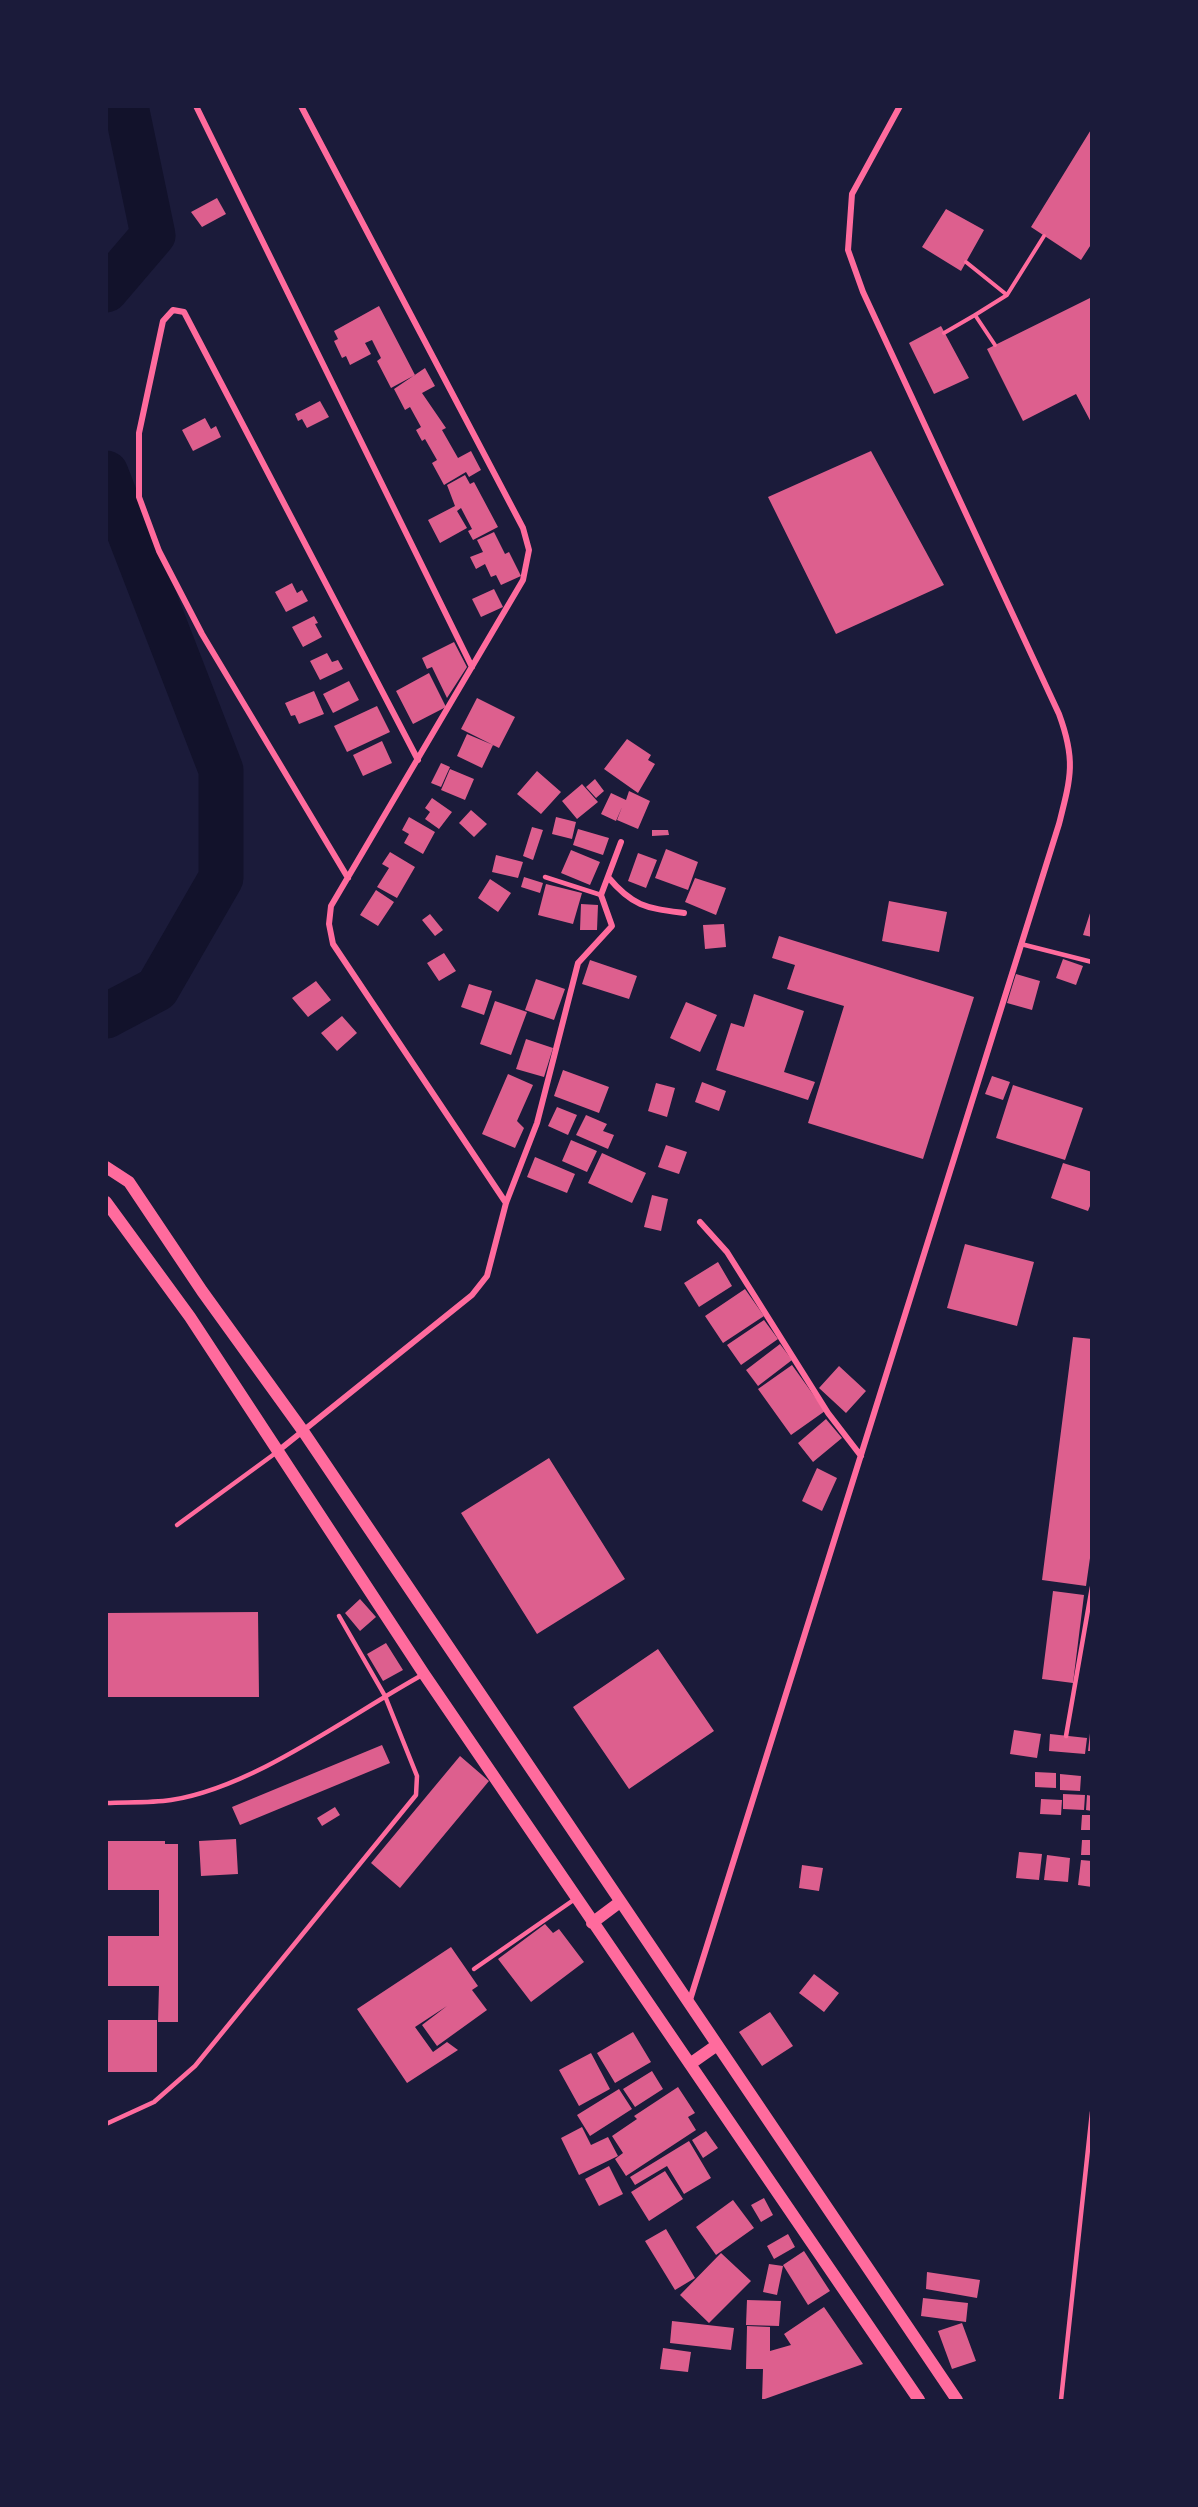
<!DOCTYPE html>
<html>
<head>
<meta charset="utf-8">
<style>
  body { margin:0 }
  #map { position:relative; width:1198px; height:2507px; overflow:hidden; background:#1b1b3a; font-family:"Varela Round",sans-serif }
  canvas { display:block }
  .frame { position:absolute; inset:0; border:108px solid #1b1b3a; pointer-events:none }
</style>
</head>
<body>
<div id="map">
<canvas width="1198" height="2507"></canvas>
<div class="frame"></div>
</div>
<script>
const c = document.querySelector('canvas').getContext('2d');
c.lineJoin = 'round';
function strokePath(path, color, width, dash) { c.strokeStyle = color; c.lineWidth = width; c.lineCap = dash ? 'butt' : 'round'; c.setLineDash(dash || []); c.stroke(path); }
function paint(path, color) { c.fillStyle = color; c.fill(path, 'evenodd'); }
strokePath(new Path2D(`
  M 106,290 L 153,235 L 126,106
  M 106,473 L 221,770 L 221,878 L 157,989 L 106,1016`), '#12122b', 45);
paint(new Path2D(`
  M 1092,128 L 1092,243 L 1081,260 L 1031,227 Z
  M 217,198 L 226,214 L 202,227 L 191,212 Z
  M 946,209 L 984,230 L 961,271 L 922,247 Z
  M 1092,297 L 1092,424 L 1076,394 L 1023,421 L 987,349 Z
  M 379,306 L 415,375 L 391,388 L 377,361 L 381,358 L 372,340 L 365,343 L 371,354 L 350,365 L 346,356 L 342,358 L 334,341 L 338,339 L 334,331 Z
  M 941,326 L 969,378 L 934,394 L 909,343 Z
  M 425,368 L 435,386 L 422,393 L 446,428 L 442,430 L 458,458 L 471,451 L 481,470 L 469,477 L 466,472 L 444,485 L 432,463 L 437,460 L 425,439 L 422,441 L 416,430 L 421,427 L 410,407 L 405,410 L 394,389 Z
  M 320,401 L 329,417 L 307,428 L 302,419 L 298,421 L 295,414 Z
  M 205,418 L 211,429 L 216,426 L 221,437 L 193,451 L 182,430 Z
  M 871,451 L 944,585 L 836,634 L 768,497 Z
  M 465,475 L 470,484 L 474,482 L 498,527 L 473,540 L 468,531 L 472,529 L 461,508 L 457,511 L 467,528 L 440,543 L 428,520 L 455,506 L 447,485 Z
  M 494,532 L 505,554 L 509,552 L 521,576 L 501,585 L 496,575 L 491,577 L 485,564 L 476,569 L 470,557 L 483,552 L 477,540 Z
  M 292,583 L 297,593 L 302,590 L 308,601 L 286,612 L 275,592 Z
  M 494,589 L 503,607 L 481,617 L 472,599 Z
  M 314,616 L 318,623 L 315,624 L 322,637 L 303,647 L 292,627 Z
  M 454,642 L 467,667 L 447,698 L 432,667 L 427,669 L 422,658 Z
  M 327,653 L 332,662 L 338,660 L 343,669 L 320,680 L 310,661 Z
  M 429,673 L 446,707 L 413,724 L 396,691 Z
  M 349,681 L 359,700 L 333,713 L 323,694 Z
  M 314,691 L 324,714 L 299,724 L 295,715 L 291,716 L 285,703 Z
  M 477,698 L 515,717 L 499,748 L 461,729 Z
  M 377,706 L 390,732 L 347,752 L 334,726 Z
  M 467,734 L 493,745 L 482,768 L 457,756 Z
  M 627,739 L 651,755 L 648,760 L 655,764 L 638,793 L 604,769 Z
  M 382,741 L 392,763 L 363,776 L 353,755 Z
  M 441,763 L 450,767 L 441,787 L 431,783 Z
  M 450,769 L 474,779 L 465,800 L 441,790 Z
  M 537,771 L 561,792 L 541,814 L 517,794 Z
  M 595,779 L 604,791 L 596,798 L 586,787 Z
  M 582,784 L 598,802 L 577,819 L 562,801 Z
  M 629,791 L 650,801 L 638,829 L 617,820 L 622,807 L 616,821 L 601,814 L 611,793 L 626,800 Z
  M 432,798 L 452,812 L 439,829 L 425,819 L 430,812 L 425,808 Z
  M 471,810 L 487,824 L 474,837 L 459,823 Z
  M 409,817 L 435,832 L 423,854 L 404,843 L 409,834 L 402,830 Z
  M 556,817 L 576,822 L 572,839 L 552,834 Z
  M 532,827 L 543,830 L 533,860 L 523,856 Z
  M 578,829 L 609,838 L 603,855 L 573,845 Z
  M 652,830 L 668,830 L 669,835 L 652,836 Z
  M 666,849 L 698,862 L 688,890 L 655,878 Z
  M 571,850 L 600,862 L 590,885 L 561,873 Z
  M 390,852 L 415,867 L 397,898 L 377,887 L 389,868 L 382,864 Z
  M 638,853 L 657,860 L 646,888 L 628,881 Z
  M 496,855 L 523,862 L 518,878 L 492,872 Z
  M 524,877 L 543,883 L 540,893 L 521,887 Z
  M 695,878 L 726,888 L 716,915 L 685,902 Z
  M 490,879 L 511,893 L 498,912 L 478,898 Z
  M 546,884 L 582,893 L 573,924 L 538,915 Z
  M 376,890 L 394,902 L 378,926 L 360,915 Z
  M 889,901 L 947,912 L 939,952 L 882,941 Z
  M 581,904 L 598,905 L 597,930 L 580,930 Z
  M 1091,910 L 1092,910 L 1092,937 L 1083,935 Z
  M 430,914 L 443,930 L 435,936 L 422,920 Z
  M 724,924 L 726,947 L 705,949 L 703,925 Z
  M 779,936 L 974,997 L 923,1159 L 808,1123 L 844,1006 L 787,989 L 795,965 L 772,958 Z
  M 444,953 L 456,971 L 439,981 L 427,963 Z
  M 1063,959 L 1083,966 L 1076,985 L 1056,978 Z
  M 590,960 L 637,976 L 629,999 L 582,984 Z
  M 1016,974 L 1040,981 L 1032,1010 L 1007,1003 Z
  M 536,979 L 565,989 L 554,1020 L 525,1010 Z
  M 316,981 L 331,1000 L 308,1017 L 292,998 Z
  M 469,984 L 492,991 L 484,1015 L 461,1007 Z
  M 754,994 L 804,1011 L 784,1072 L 815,1082 L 808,1100 L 716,1070 L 731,1023 L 744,1027 Z
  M 495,1001 L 527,1012 L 511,1055 L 480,1044 Z
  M 686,1002 L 717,1015 L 700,1052 L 670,1038 Z
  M 342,1016 L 357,1033 L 337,1051 L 321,1033 Z
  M 526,1039 L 553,1048 L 544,1077 L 516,1069 Z
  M 563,1070 L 609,1087 L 599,1113 L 554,1096 Z
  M 508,1074 L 533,1085 L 517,1121 L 524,1128 L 515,1148 L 482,1134 Z
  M 992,1076 L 1010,1082 L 1003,1100 L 985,1094 Z
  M 702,1082 L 726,1091 L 719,1111 L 695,1102 Z
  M 656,1083 L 675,1088 L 667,1117 L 648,1111 Z
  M 1013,1085 L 1083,1108 L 1065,1160 L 996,1138 Z
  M 557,1107 L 577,1115 L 568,1135 L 548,1126 Z
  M 586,1115 L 607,1124 L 603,1131 L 614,1135 L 608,1149 L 576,1135 Z
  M 571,1140 L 597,1151 L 587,1172 L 562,1161 Z
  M 666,1145 L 687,1152 L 679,1174 L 658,1167 Z
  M 602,1153 L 646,1173 L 632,1203 L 588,1183 Z
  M 535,1157 L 575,1174 L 567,1193 L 527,1177 Z
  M 1063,1163 L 1092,1172 L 1092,1201 L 1088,1211 L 1051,1198 Z
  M 652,1195 L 668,1199 L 661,1231 L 644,1227 Z
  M 965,1244 L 1034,1262 L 1017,1326 L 947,1308 Z
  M 718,1262 L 732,1286 L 699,1307 L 684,1283 Z
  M 745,1289 L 764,1316 L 723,1343 L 705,1316 Z
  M 764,1320 L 778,1339 L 741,1365 L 727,1345 Z
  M 1073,1337 L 1092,1339 L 1092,1544 L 1086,1586 L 1042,1580 Z
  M 780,1344 L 792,1360 L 758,1386 L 746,1370 Z
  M 792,1365 L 825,1411 L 791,1435 L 758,1389 Z
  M 839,1366 L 866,1391 L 846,1413 L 819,1388 Z
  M 826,1419 L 842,1438 L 813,1462 L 798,1443 Z
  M 549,1458 L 625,1579 L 537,1634 L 461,1513 Z
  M 817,1468 L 837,1478 L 822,1511 L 802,1501 Z
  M 1053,1591 L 1084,1595 L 1073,1683 L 1042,1679 Z
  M 360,1599 L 376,1617 L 360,1631 L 345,1613 Z
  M 258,1612 L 259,1697 L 106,1697 L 106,1613 Z
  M 386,1643 L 403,1670 L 383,1681 L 367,1654 Z
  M 658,1649 L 714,1731 L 629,1789 L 573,1707 Z
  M 1014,1730 L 1041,1734 L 1037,1758 L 1010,1754 Z
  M 1090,1733 L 1092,1733 L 1092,1751 L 1088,1751 Z
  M 1050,1734 L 1087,1738 L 1085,1754 L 1049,1751 Z
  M 382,1745 L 390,1763 L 240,1825 L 232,1807 Z
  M 460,1756 L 489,1781 L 400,1888 L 371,1863 Z
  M 1035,1772 L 1056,1773 L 1056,1788 L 1035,1787 Z
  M 1060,1774 L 1081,1776 L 1080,1791 L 1060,1790 Z
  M 1063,1794 L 1085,1795 L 1084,1810 L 1063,1809 Z
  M 1087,1795 L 1092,1796 L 1092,1811 L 1086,1810 Z
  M 1041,1799 L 1062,1800 L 1061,1815 L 1040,1814 Z
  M 335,1807 L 340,1815 L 322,1826 L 317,1818 Z
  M 1082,1815 L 1092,1815 L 1092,1830 L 1081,1830 Z
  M 236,1839 L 238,1874 L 201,1876 L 199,1841 Z
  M 1082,1840 L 1092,1840 L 1092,1855 L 1081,1855 Z
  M 106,1841 L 165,1841 L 165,1844 L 178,1844 L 178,2022 L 158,2022 L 159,1986 L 106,1986 L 106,1936 L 159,1936 L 159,1890 L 106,1890 Z
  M 1019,1852 L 1042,1854 L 1039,1880 L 1016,1878 Z
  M 1047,1855 L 1070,1858 L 1068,1882 L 1044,1880 Z
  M 1081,1860 L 1092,1861 L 1092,1887 L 1078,1885 Z
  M 802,1865 L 823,1868 L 819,1891 L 799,1888 Z
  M 545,1924 L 553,1933 L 559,1929 L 584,1962 L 531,2002 L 498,1959 Z
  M 451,1947 L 478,1986 L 472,1990 L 487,2010 L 437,2046 L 422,2025 L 447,2006 L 415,2027 L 433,2052 L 447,2042 L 458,2050 L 407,2083 L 357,2009 Z
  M 814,1974 L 839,1993 L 824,2012 L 799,1993 Z
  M 770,2012 L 793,2046 L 762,2066 L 739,2032 Z
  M 106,2020 L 157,2020 L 157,2072 L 106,2072 Z
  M 633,2032 L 651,2062 L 615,2083 L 597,2053 Z
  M 591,2053 L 610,2089 L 579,2106 L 559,2070 Z
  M 652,2071 L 663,2089 L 635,2107 L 623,2089 Z
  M 678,2087 L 695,2113 L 688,2117 L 696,2130 L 626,2176 L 615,2159 L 623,2153 L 612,2136 L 637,2119 L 634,2116 Z
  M 619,2089 L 632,2109 L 590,2136 L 577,2115 Z
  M 582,2127 L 591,2145 L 608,2137 L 618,2156 L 579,2175 L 561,2138 Z
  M 706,2131 L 718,2148 L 703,2158 L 692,2140 Z
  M 689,2141 L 711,2178 L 684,2194 L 667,2166 L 635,2185 L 630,2177 Z
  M 609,2166 L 623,2194 L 599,2206 L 585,2179 Z
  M 665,2171 L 683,2199 L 649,2221 L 631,2192 Z
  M 764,2198 L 773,2215 L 761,2222 L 751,2205 Z
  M 733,2200 L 754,2228 L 716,2255 L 696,2227 Z
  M 666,2229 L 695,2278 L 675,2290 L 645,2241 Z
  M 788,2234 L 795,2247 L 774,2259 L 767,2246 Z
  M 804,2251 L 830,2291 L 808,2305 L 783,2265 Z
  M 721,2253 L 751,2281 L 709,2323 L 680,2295 Z
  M 769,2264 L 783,2266 L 777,2295 L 763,2292 Z
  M 927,2272 L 980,2280 L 977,2298 L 926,2289 Z
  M 923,2298 L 968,2303 L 966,2322 L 921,2316 Z
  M 747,2300 L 781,2301 L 779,2326 L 746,2325 Z
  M 824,2307 L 863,2364 L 762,2400 L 763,2369 L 746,2369 L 747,2326 L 770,2327 L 770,2351 L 791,2345 L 784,2334 Z
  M 672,2321 L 734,2328 L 731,2350 L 670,2343 Z
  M 962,2323 L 976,2361 L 952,2369 L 938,2331 Z
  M 663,2348 L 691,2352 L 688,2372 L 660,2369 Z`), '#dd5f8e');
strokePath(new Path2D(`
  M 966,262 L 1007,295 L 1044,236
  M 944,333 L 975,315
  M 995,345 L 975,315 L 1007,295`), '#ff6b9d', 4);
strokePath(new Path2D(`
  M 545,877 L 601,895
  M 1021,944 L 1092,962
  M 177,1525 L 277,1452
  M 1066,1736 L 1092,1587
  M 106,1803 C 128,1802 150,1803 171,1800 C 255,1787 349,1715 424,1674
  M 474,1969 L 575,1899
  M 106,2124 L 154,2102 L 195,2066 L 416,1795 L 417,1776 L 385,1696 L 339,1616
  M 1061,2400 L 1092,2112`), '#ff6b9d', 4.5);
strokePath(new Path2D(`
  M 196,106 L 472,667
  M 301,106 L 523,528 L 529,550 L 523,580 L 331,906 L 329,924 L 333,944 L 506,1203
  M 608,877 C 633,907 647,908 684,913
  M 348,878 L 202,634 L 159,551 L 139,497 L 139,433 L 163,321 L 173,310 L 184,312 L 418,760
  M 700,1222 L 727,1252 L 828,1413 L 861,1456
  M 278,1451 L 472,1295 L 487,1276 L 506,1203 L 537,1123 L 578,963 L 612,926 L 601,895 L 621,842
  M 689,2003 L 1059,824 C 1071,777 1076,760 1059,714 L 863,292 L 848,250 L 852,194 L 900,106`), '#ff6b9d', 6);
strokePath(new Path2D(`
  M 106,1167 L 129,1182 L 202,1291 L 303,1431 L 957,2400
  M 106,1202 L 190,1317 L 424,1674 L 919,2400
  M 592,1923 L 620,1902
  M 690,2064 L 717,2045`), '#ff6b9d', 12);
</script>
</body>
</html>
